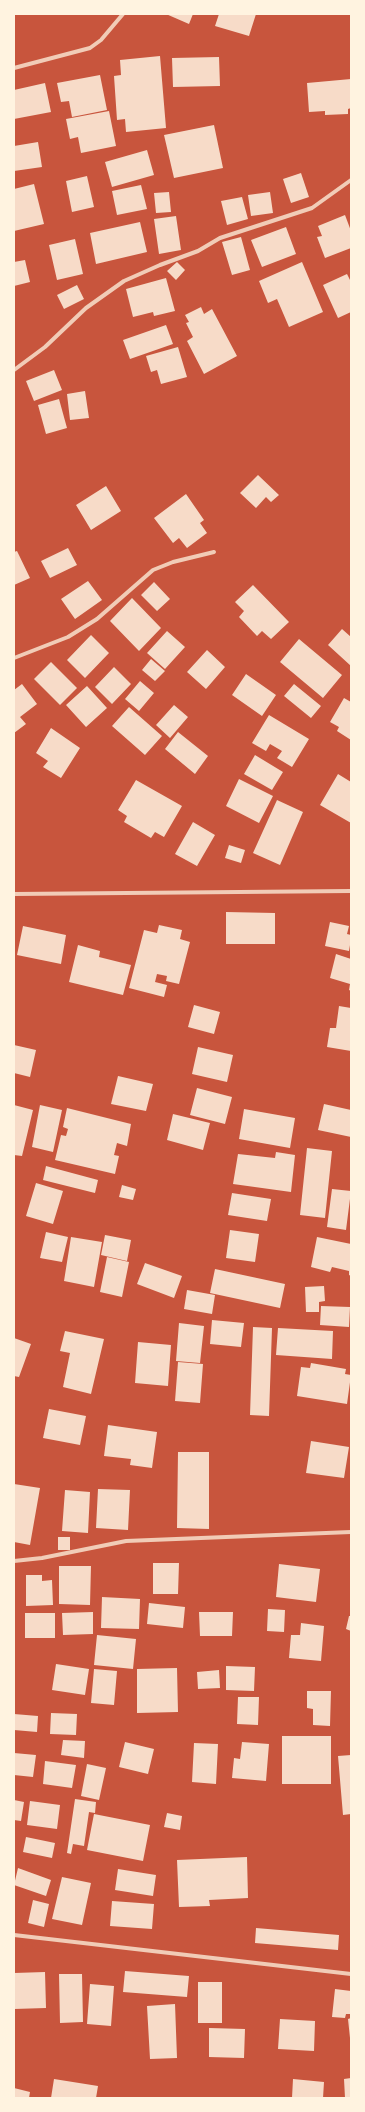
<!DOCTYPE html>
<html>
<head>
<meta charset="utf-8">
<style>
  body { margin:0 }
  #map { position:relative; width:365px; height:2112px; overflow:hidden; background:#c8553d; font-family:Figtree,sans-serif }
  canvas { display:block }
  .frame { position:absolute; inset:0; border:15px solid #fff3e0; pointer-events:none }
</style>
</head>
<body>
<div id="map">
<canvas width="365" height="2112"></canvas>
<div class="frame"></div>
</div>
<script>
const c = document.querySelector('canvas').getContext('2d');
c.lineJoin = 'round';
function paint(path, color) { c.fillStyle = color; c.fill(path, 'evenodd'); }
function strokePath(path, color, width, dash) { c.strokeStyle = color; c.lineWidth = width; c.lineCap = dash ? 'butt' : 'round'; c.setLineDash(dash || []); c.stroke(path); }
paint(new Path2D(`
  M 166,14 L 193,14 L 189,24 Z
  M 219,14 L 256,14 L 249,36 L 215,26 Z
  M 160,56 L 166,128 L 126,132 L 125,119 L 117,120 L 114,76 L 121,75 L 120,60 Z
  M 219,57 L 220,86 L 173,87 L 172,58 Z
  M 100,75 L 107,110 L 72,117 L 69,101 L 61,102 L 57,83 Z
  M 351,79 L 351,108 L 348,109 L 348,114 L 325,115 L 325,111 L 309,112 L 307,83 Z
  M 45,83 L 51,112 L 14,119 L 14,90 Z
  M 109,111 L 116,146 L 81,153 L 78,137 L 70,139 L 66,119 Z
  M 214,125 L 223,168 L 174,178 L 164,135 Z
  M 38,142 L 42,167 L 14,171 L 14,146 Z
  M 147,150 L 154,175 L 112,187 L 105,162 Z
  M 301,173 L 309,197 L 291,203 L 283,179 Z
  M 87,176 L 94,207 L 72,212 L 66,181 Z
  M 34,184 L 44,224 L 14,231 L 14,189 Z
  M 141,185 L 147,209 L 117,215 L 112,191 Z
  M 169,192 L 171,212 L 156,213 L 154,193 Z
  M 270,192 L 273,213 L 251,216 L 248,195 Z
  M 242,197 L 248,219 L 227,225 L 221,201 Z
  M 345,215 L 351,231 L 351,248 L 325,258 L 317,237 L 322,236 L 318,226 Z
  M 176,216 L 181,250 L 159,254 L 154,219 Z
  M 140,222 L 147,252 L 96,264 L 90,233 Z
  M 286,227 L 296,254 L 262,267 L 251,240 Z
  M 241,237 L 250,270 L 232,275 L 222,242 Z
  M 75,239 L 83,274 L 57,280 L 49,245 Z
  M 25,260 L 30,282 L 14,286 L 14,262 Z
  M 177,262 L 185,270 L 176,280 L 167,271 Z
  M 302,262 L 323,312 L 289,327 L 277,299 L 268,303 L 259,281 Z
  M 347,274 L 351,282 L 351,312 L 338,318 L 323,285 Z
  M 166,278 L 175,311 L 154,316 L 153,312 L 133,317 L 126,289 Z
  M 77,285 L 84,299 L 64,309 L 57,295 Z
  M 201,307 L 204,314 L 212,309 L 237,356 L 204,374 L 187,341 L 193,337 L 186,323 L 189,322 L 185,315 Z
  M 166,325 L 173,344 L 130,359 L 123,340 Z
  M 178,347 L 187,377 L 161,384 L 157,370 L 151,372 L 146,356 Z
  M 54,370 L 62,390 L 34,401 L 26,381 Z
  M 85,391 L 89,418 L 70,420 L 67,394 Z
  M 59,399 L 67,428 L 46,434 L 38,405 Z
  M 258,475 L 279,495 L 271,502 L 266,497 L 256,508 L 240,493 Z
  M 106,486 L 121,511 L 91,530 L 76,505 Z
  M 186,494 L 204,520 L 200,523 L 207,533 L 187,548 L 179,538 L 173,543 L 154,518 Z
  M 68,548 L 77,565 L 50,578 L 41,561 Z
  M 17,551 L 30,578 L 14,585 L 14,552 Z
  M 88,581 L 102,600 L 75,619 L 61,599 Z
  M 154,582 L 170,599 L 157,611 L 141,595 Z
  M 253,585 L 289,622 L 271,639 L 262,631 L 257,636 L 239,617 L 244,611 L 235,602 Z
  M 132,598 L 161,628 L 139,651 L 110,621 Z
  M 342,629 L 351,637 L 351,666 L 328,645 Z
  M 167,631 L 185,647 L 165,669 L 147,653 Z
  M 91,635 L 109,653 L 85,678 L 67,660 Z
  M 299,639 L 342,675 L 323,698 L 280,662 Z
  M 207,650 L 225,667 L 206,689 L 187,672 Z
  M 151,659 L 165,671 L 155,681 L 142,670 Z
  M 51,662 L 77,688 L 60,705 L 34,679 Z
  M 114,667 L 131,684 L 112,704 L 95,687 Z
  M 246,674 L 276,695 L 262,716 L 232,695 Z
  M 140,681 L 154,693 L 139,711 L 125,699 Z
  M 22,684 L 37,704 L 20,717 L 26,724 L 14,733 L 14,690 Z
  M 294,684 L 321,706 L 311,718 L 284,696 Z
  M 87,686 L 107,708 L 86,727 L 66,705 Z
  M 344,698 L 351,702 L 351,740 L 337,731 L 339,727 L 330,722 Z
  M 174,705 L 188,717 L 170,738 L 156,725 Z
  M 129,707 L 162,736 L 145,755 L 112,726 Z
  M 269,715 L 309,739 L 292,767 L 277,758 L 282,751 L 270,744 L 266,751 L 252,743 Z
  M 51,728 L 80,748 L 61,778 L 43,767 L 48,761 L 36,753 Z
  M 178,732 L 208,756 L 195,774 L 165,749 Z
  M 255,755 L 283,772 L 272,790 L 244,774 Z
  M 338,774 L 351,782 L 351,823 L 320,805 Z
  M 239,779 L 273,796 L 259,823 L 226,806 Z
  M 136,780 L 182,806 L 164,837 L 155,832 L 151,838 L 124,822 L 127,816 L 118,810 Z
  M 277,800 L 303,812 L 280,865 L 253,853 Z
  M 193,822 L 215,835 L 197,866 L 175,854 Z
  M 229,845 L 245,850 L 241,863 L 225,858 Z
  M 226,912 L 275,913 L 275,944 L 226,944 Z
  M 330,922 L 349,926 L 347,934 L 351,935 L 351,939 L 349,951 L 325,946 Z
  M 159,925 L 182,930 L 180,939 L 190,942 L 179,984 L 166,981 L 167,976 L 157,974 L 155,982 L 167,985 L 164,997 L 129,988 L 144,930 L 157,933 Z
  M 23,926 L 66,935 L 61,964 L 17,955 Z
  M 78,945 L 100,951 L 99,957 L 131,965 L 123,995 L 69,982 Z
  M 336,954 L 351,959 L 351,991 L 349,990 L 350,984 L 330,978 Z
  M 194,1005 L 220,1012 L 214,1034 L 188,1027 Z
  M 339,1006 L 351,1008 L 351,1051 L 327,1047 L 330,1028 L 336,1028 Z
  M 14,1045 L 36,1050 L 30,1077 L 14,1073 Z
  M 198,1047 L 233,1055 L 227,1082 L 192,1074 Z
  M 118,1076 L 153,1084 L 146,1111 L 111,1104 Z
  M 197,1088 L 232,1097 L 225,1124 L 190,1115 Z
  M 324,1104 L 351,1110 L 351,1137 L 318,1130 Z
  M 14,1105 L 33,1110 L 22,1156 L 14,1155 Z
  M 40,1105 L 62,1110 L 53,1152 L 32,1147 Z
  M 67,1108 L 131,1124 L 127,1146 L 117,1143 L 114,1155 L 119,1156 L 115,1174 L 55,1160 L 61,1135 L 66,1136 L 68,1129 L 63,1127 Z
  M 244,1109 L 295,1118 L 290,1148 L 239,1139 Z
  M 173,1114 L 210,1123 L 203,1150 L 167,1140 Z
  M 307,1148 L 332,1151 L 325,1218 L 300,1215 Z
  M 276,1152 L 295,1155 L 291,1192 L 233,1184 L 238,1154 L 275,1158 Z
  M 46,1166 L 98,1180 L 95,1193 L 43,1180 Z
  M 36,1183 L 63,1191 L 53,1224 L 26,1216 Z
  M 122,1185 L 136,1189 L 133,1200 L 119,1197 Z
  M 332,1189 L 351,1191 L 346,1230 L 327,1227 Z
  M 232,1193 L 271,1199 L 267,1221 L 228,1215 Z
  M 230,1230 L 259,1234 L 255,1262 L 226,1258 Z
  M 46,1232 L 68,1237 L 62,1262 L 40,1258 Z
  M 105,1235 L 131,1240 L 127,1261 L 101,1255 Z
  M 71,1237 L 102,1242 L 94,1287 L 64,1281 Z
  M 317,1237 L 351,1244 L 351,1276 L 349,1275 L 349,1271 L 332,1267 L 330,1272 L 311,1267 Z
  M 107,1257 L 129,1262 L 122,1297 L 100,1292 Z
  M 145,1263 L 182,1276 L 174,1298 L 137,1284 Z
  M 215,1269 L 285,1284 L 280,1308 L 210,1293 Z
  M 324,1286 L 325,1301 L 319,1302 L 319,1312 L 306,1312 L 305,1287 Z
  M 187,1290 L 215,1295 L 212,1314 L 184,1309 Z
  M 321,1306 L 350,1307 L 349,1327 L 320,1325 Z
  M 212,1320 L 244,1323 L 241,1347 L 210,1344 Z
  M 179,1323 L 204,1326 L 200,1363 L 176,1361 Z
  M 253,1327 L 272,1328 L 269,1416 L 250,1415 Z
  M 278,1328 L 333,1331 L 332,1359 L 276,1355 Z
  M 65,1331 L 104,1339 L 91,1394 L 63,1387 L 70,1353 L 60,1351 Z
  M 14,1338 L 31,1344 L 19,1377 L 14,1376 Z
  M 138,1342 L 171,1345 L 168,1386 L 135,1383 Z
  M 178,1362 L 203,1364 L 200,1403 L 175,1401 Z
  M 311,1363 L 346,1369 L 345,1374 L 351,1375 L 347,1404 L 297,1396 L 301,1367 L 310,1368 Z
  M 49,1409 L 86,1416 L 80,1445 L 43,1438 Z
  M 108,1425 L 157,1432 L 152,1468 L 130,1465 L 131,1459 L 104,1456 Z
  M 311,1441 L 349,1447 L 344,1478 L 306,1473 Z
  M 178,1452 L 209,1452 L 209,1529 L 177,1528 Z
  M 14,1484 L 40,1488 L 30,1545 L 14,1542 Z
  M 98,1489 L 130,1490 L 128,1530 L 96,1528 Z
  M 65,1490 L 90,1492 L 88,1533 L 62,1531 Z
  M 58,1537 L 70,1537 L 70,1550 L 58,1550 Z
  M 153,1563 L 179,1563 L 178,1594 L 153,1594 Z
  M 279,1564 L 320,1569 L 316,1602 L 276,1597 Z
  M 59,1566 L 91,1566 L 90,1605 L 59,1604 Z
  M 26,1575 L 42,1575 L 42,1581 L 52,1580 L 53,1605 L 26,1606 Z
  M 102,1597 L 140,1599 L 139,1629 L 101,1628 Z
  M 149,1603 L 185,1607 L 183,1628 L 147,1624 Z
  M 268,1609 L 285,1610 L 284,1632 L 267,1631 Z
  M 93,1612 L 93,1634 L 63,1635 L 62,1613 Z
  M 199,1612 L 233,1612 L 232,1636 L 200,1636 Z
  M 25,1613 L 55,1613 L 55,1638 L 25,1638 Z
  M 349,1616 L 351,1616 L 351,1631 L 346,1629 Z
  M 301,1623 L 324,1626 L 321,1661 L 289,1658 L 291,1635 L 300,1635 Z
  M 97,1635 L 136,1639 L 133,1669 L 94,1665 Z
  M 56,1664 L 89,1669 L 85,1695 L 52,1690 Z
  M 226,1666 L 255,1667 L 254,1691 L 226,1690 Z
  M 177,1668 L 178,1712 L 137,1713 L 137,1669 Z
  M 94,1669 L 117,1671 L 114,1705 L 91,1703 Z
  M 219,1670 L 220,1688 L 198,1689 L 197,1672 Z
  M 307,1691 L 331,1691 L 330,1726 L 313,1725 L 313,1709 L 307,1708 Z
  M 238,1697 L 259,1697 L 258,1725 L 237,1724 Z
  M 51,1713 L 77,1714 L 76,1735 L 50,1734 Z
  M 14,1714 L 38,1716 L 37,1732 L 14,1730 Z
  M 282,1736 L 331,1736 L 331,1784 L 282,1784 Z
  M 63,1740 L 85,1741 L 84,1758 L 61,1755 Z
  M 125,1742 L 154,1749 L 148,1774 L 119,1767 Z
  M 242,1742 L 269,1744 L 266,1781 L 232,1778 L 234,1758 L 240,1759 Z
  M 194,1743 L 218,1744 L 216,1784 L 192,1782 Z
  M 14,1753 L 36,1755 L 33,1777 L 14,1775 Z
  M 351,1755 L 351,1814 L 343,1815 L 338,1756 Z
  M 45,1761 L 76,1765 L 72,1788 L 43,1784 Z
  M 87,1764 L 106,1768 L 99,1800 L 81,1796 Z
  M 75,1799 L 96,1802 L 95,1813 L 89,1812 L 84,1846 L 73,1844 L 71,1854 L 67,1853 Z
  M 14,1800 L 24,1802 L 21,1821 L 14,1820 Z
  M 30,1801 L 60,1805 L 57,1829 L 27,1825 Z
  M 167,1813 L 182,1816 L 180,1830 L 164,1827 Z
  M 94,1814 L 150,1825 L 143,1861 L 87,1850 Z
  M 26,1837 L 55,1843 L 52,1858 L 23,1852 Z
  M 247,1857 L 248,1898 L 209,1900 L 210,1906 L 179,1907 L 177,1860 Z
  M 18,1868 L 51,1880 L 46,1896 L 14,1885 Z
  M 118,1869 L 156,1875 L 153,1896 L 115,1890 Z
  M 62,1877 L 91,1883 L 82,1925 L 52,1919 Z
  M 33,1900 L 49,1904 L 44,1927 L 28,1923 Z
  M 112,1901 L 154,1904 L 152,1929 L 110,1926 Z
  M 256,1928 L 339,1935 L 338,1950 L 255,1943 Z
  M 125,1971 L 189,1976 L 187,1997 L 123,1992 Z
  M 45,1972 L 46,2008 L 14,2009 L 14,1973 Z
  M 59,1974 L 82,1974 L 83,2022 L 60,2023 Z
  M 198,1982 L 222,1982 L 222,2023 L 198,2023 Z
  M 90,1984 L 114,1986 L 111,2026 L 87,2024 Z
  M 335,1989 L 351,1991 L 351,2014 L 346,2014 L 345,2018 L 332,2017 Z
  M 175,2004 L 177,2058 L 150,2059 L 147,2006 Z
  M 351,2018 L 351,2038 L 350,2038 L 348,2019 Z
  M 280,2019 L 315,2021 L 314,2051 L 278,2049 Z
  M 209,2028 L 245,2029 L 244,2058 L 209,2057 Z
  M 351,2078 L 351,2098 L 345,2098 L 344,2079 Z
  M 54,2079 L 98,2086 L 96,2098 L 51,2098 Z
  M 293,2079 L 324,2082 L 323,2098 L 292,2098 Z
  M 14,2088 L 30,2092 L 29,2098 L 14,2098 Z`), '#f7dbc8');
strokePath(new Path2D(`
  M 14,68 L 90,48 L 101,40 L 123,14
  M 14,370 L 45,347 L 86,308 L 124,281 L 160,265 L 198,251 L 220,238 L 312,208 L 351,180
  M 14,658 L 68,637 L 97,619 L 153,570 L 173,562 L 214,552
  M 14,894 L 351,891
  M 14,1561 L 42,1558 L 126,1541 L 351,1532
  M 14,1935 L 351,1974`), '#f1ccb7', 4);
</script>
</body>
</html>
